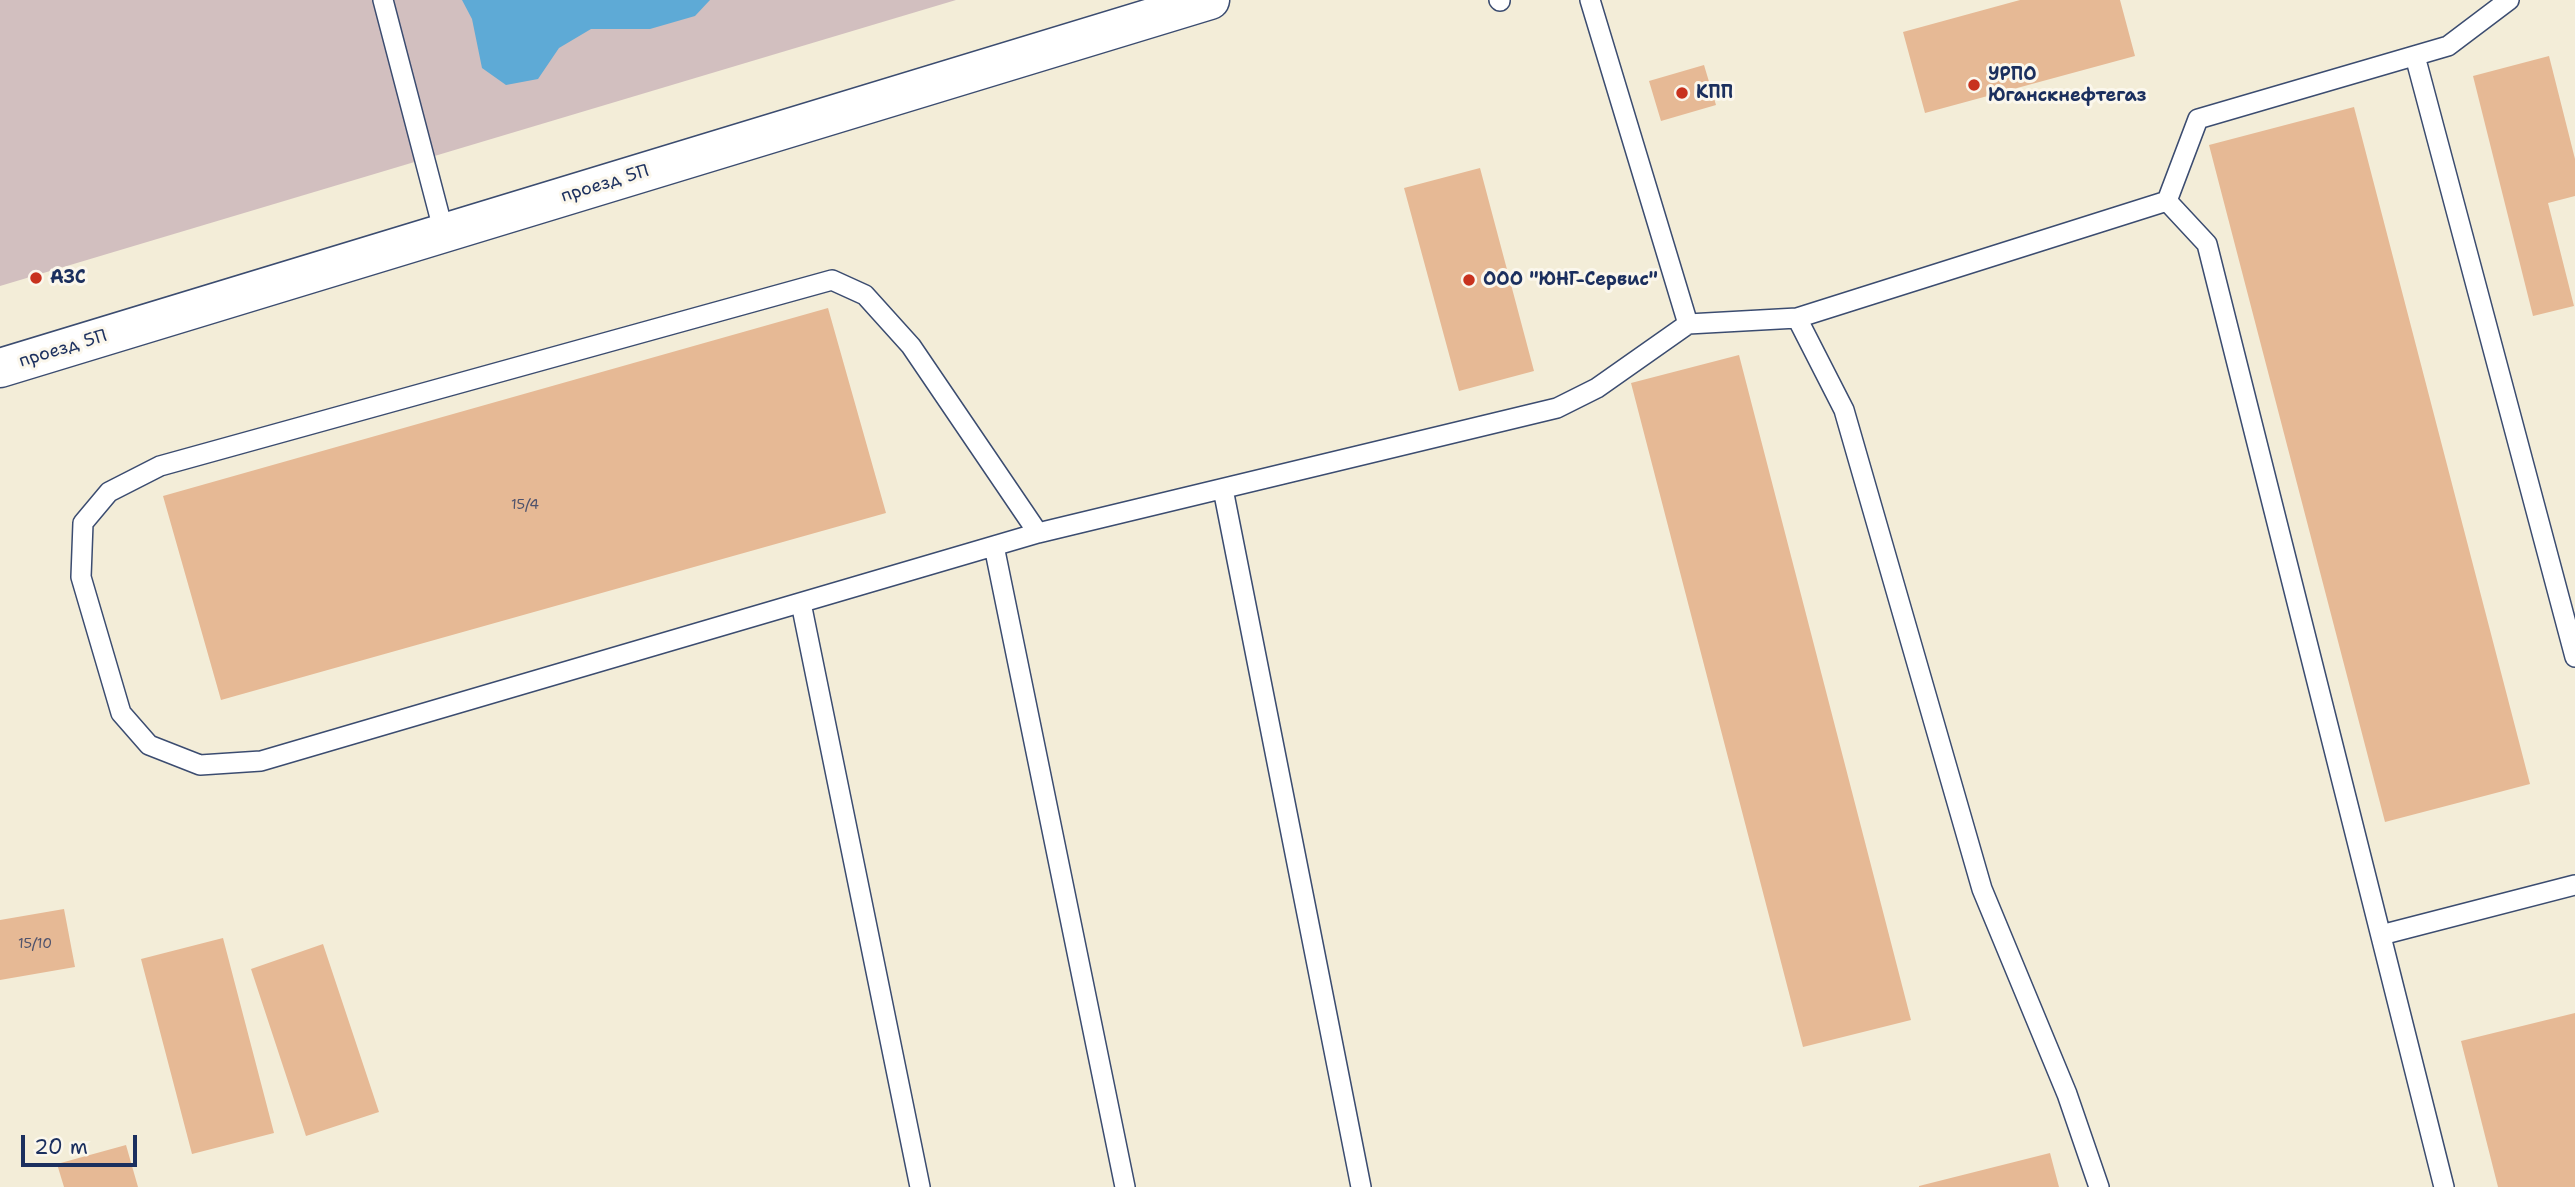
<!DOCTYPE html>
<html>
<head>
<meta charset="utf-8">
<style>
  body { margin:0 }
  #map { position:relative; width:2575px; height:1187px; overflow:hidden; background:#f3edd8; font-family:"Shantell Sans",sans-serif }
  canvas { display:block }
  .scale { position:absolute; left:21px; top:1135px; width:116px; height:32px; box-sizing:border-box; border:4px solid #1b2f5e; border-top:0; padding-left:9px; font-size:21px; line-height:24px; white-space:nowrap; color:#1b2f5e; -webkit-text-stroke:5px #fbf7ec; paint-order:stroke }
</style>
</head>
<body>
<div id="map">
<canvas width="2575" height="1187"></canvas>
<div class="scale">20 m</div>
</div>
<script>
const c = document.querySelector('canvas').getContext('2d');
c.lineJoin = 'round';
function paint(path, color) { c.fillStyle = color; c.fill(path, 'evenodd'); }
function strokePath(path, color, width, dash) { c.strokeStyle = color; c.lineWidth = width; c.lineCap = dash ? 'butt' : 'round'; c.setLineDash(dash || []); c.stroke(path); }
function label(font, color, halo, rows, align = 'center') {
  c.font = font + ' "Shantell Sans",sans-serif'; c.lineWidth = 6; c.setLineDash([]); c.textBaseline = 'middle'; c.strokeStyle = halo; c.fillStyle = color; for (const [text, x, y, turn = 0] of rows) {
    c.save(); c.translate(x, y); c.rotate((+turn || 0) * Math.PI / 180); c.textAlign = isNaN(turn) ? turn : align; if (halo) c.strokeText(text, 0, 0); c.fillText(text, 0, 0); c.restore();
  }
}
paint(new Path2D(`
  M 0,0 L 956,0 L 0,286 Z`), '#d2bfbf');
paint(new Path2D(`
  M 462,0 L 710,0 L 695,16 L 650,29 L 591,29 L 559,48 L 538,79 L 506,85 L 482,68 L 472,19 Z`), '#5eaad6');
paint(new Path2D(`
  M 2020,0 L 2120,0 L 2135,56 L 1925,113 L 1903,32 Z
  M 2549,56 L 2575,159 L 2575,196 L 2548,203 L 2574,306 L 2533,316 L 2473,76 Z
  M 1704,65 L 1716,105 L 1661,121 L 1649,81 Z
  M 2354,107 L 2530,784 L 2385,822 L 2209,145 Z
  M 1480,168 L 1534,371 L 1459,391 L 1404,188 Z
  M 828,308 L 886,513 L 221,700 L 163,496 Z
  M 1739,355 L 1911,1020 L 1803,1047 L 1631,383 Z
  M 64,909 L 75,967 L 0,980 L 0,920 Z
  M 223,938 L 274,1133 L 192,1154 L 141,959 Z
  M 323,944 L 379,1112 L 306,1136 L 251,969 Z
  M 2575,1013 L 2575,1187 L 2498,1187 L 2461,1041 Z
  M 126,1145 L 138,1187 L 64,1187 L 57,1164 Z
  M 2050,1153 L 2059,1187 L 1919,1187 L 1919,1186 Z`), '#e6b995');
const service = new Path2D(`
  M 383,0 L 444,233
  M 1499,0 L 1500,1
  M 2415,56 L 2575,657
  M 2167,201 L 2207,244 L 2444,1187
  M 1797,318 L 2167,201 L 2198,119 L 2448,46 L 2509,0
  M 1688,324 L 1797,318 L 1844,410 L 1982,889 L 2067,1094 L 2099,1187
  M 1223,489 L 1361,1187
  M 1038,533 L 911,346 L 865,295 L 832,280 L 160,466 L 109,492 L 83,523 L 81,577 L 121,713 L 149,745 L 200,765 L 261,761 L 1038,533 L 1557,408 L 1597,388 L 1688,324 L 1590,0
  M 994,546 L 1125,1187
  M 801,603 L 920,1187
  M 2381,935 L 2575,885`);
const tertiary = new Path2D(`
  M 0,368 L 1210,0`);
strokePath(service, '#3b4c70', 22);
strokePath(tertiary, '#3b4c70', 41);
strokePath(service, '#fff', 19);
strokePath(tertiary, '#fff', 38);
for (const [x, y, r, color] of [
  [1974,85,7,"#c8321e"],
  [1682,93,7,"#c8321e"],
  [36,278,7,"#c8321e"],
  [1469,280,7,"#c8321e"]
]) { const dot = new Path2D(); dot.arc(x, y, r, 0, 2 * Math.PI); c.fillStyle = color; c.fill(dot); strokePath(dot, '#fbf7ec', 2.5); }
label('14px', '#4e526c', null, [
  ["15/4",525,505],
  ["15/10",35,944]
]);
label('bold 18px', '#1b2f5e', '#fbf7ec', [
  ["УРПО",1988,75],
  ["Юганскнефтегаз",1988,96],
  ["КПП",1696,93],
  ["АЗС",50,278],
  ["ООО \"ЮНГ-Сервис\"",1483,280]
], 'left');
label('18px', '#1b2f5e', '#fbf7ec', [
  ["проезд 5П",605,184,-17],
  ["проезд 5П",63,349,-17]
]);
</script>
</body>
</html>
